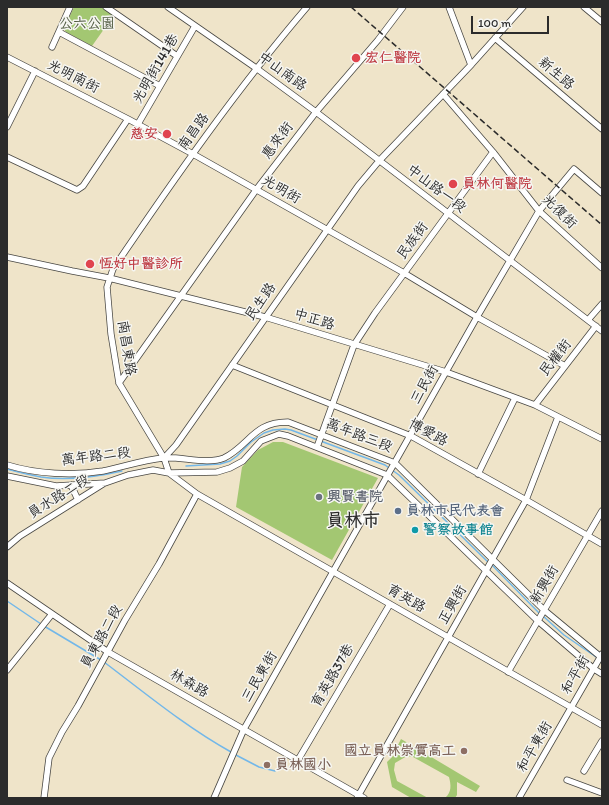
<!DOCTYPE html>
<html>
<head>
<meta charset="utf-8">
<style>
  body { margin:0 }
  #map { position:relative; width:609px; height:805px; overflow:hidden; background:#efe4c9; font-family:Itim,sans-serif }
  canvas { display:block }
  .frame { position:absolute; inset:0; border:8px solid #2b2b2b; pointer-events:none }
  .scale { position:absolute; left:471px; top:16px; width:78px; height:18px; box-sizing:border-box; border:2px solid #2b2b2b; border-top:0; padding-left:5px; font-size:12px; line-height:14px; white-space:nowrap; color:#2b2b2b; -webkit-text-stroke:3px #f6f6f2; paint-order:stroke }
</style>
</head>
<body>
<div id="map">
<canvas width="609" height="805"></canvas>
<div class="frame"></div>
<div class="scale">100 m</div>
</div>
<script>
const c = document.querySelector('canvas').getContext('2d');
c.lineJoin = 'round';
function paint(path, color) { c.fillStyle = color; c.fill(path, 'evenodd'); }
function strokePath(path, color, width, dash) { c.strokeStyle = color; c.lineWidth = width; c.lineCap = dash ? 'butt' : 'round'; c.setLineDash(dash || []); c.stroke(path); }
function label(font, color, halo, rows, align = 'center') {
  c.font = font + ' Itim,"LXGW WenKai TC",sans-serif'; c.lineWidth = 3; c.setLineDash([]); c.textBaseline = 'middle'; c.strokeStyle = halo; c.fillStyle = color; for (const [text, x, y, turn = 0] of rows) {
    c.save(); c.translate(x, y); c.rotate((+turn || 0) * Math.PI / 180); c.textAlign = isNaN(turn) ? turn : align; if (halo) c.strokeText(text, 0, 0); c.fillText(text, 0, 0); c.restore();
  }
}
paint(new Path2D(`
  M 74,7 L 102,7 L 114,15 L 92,46 L 66,32 L 64,29 Z
  M 273,442 L 283,442 L 378,478 L 332,560 L 236,507 L 242,467 L 258,450 Z
  M 401,739 L 480,786 L 476,792 L 457,782 L 457,795 L 455,798 L 445,798 C 452,792 451,785 449,777 L 413,757 L 407,756 L 395,763 L 394,770 L 397,781 L 428,798 L 411,798 L 392,787 L 387,762 L 393,756 L 405,749 L 398,745 Z`), '#a3c772');
strokePath(new Path2D(`
  M 186,466 L 220,464 L 230,461 L 237,456 L 251,442 L 264,433 L 273,430 L 285,429 L 291,430 L 385,465 L 389,468
  M 7,469 C 18,472 30,475 41,477 C 67,481 96,477 122,471
  M 392,470 L 399,475 L 489,563
  M 492,565 L 540,614
  M 7,601 L 41,624
  M 543,616 L 564,635 L 602,661
  M 44,626 L 101,660
  M 104,662 C 145,693 186,727 231,752
  M 234,754 L 259,767 L 275,771`), '#72b7e9', 1.5);
const minor = new Path2D(`
  M 106,7 L 177,56
  M 168,7 L 256,68 L 316,112 L 602,331
  M 307,7 C 236,90 174,179 113,269 L 107,287 L 111,334 L 119,383 L 164,458 L 169,473 L 197,494 L 602,725
  M 449,7 L 471,65
  M 584,7 L 602,22
  M 59,32 L 160,86
  M 495,38 L 602,129
  M 52,47 L 70,7
  M 7,57 L 128,119
  M 443,94 L 493,152 L 539,211 L 602,268
  M 138,124 L 195,26
  M 7,127 L 35,71
  M 7,157 L 77,190 L 83,186 L 128,119 L 193,154 L 404,273 L 477,317 L 565,366
  M 7,257 L 72,271 L 109,278 L 265,317 L 446,372 L 535,405 L 602,439
  M 588,320 L 602,304
  M 232,365 L 411,436 L 526,500 L 602,544
  M 119,383 L 256,190 L 316,112 L 378,40 L 403,7
  M 535,405 L 596,326
  M 317,447 L 354,345 L 375,313 L 493,152
  M 164,458 L 176,445 L 358,186 L 379,161 L 471,65 L 523,7
  M 7,465 C 36,474 73,476 103,471 C 123,467 143,460 163,458 C 179,456 208,465 224,458 C 250,445 253,422 288,422 L 395,463 L 544,610 L 602,658
  M 478,474 L 515,398
  M 7,476 L 56,486 L 105,483 L 128,475 L 153,470 L 169,473 L 217,472 L 230,468 L 243,461 L 261,441 L 279,434 L 288,436 L 387,475 L 538,621 L 594,669 L 602,674
  M 71,485 L 78,500
  M 7,547 L 20,536 L 103,484
  M 7,583 L 108,652 L 364,798
  M 7,670 L 52,614
  M 508,672 L 602,511
  M 298,760 L 390,604
  M 584,771 L 602,741
  M 567,780 L 602,793
  M 44,798 L 49,758 L 62,732 L 78,706 L 125,620 L 159,564 L 197,494
  M 214,798 L 244,729 L 477,317 L 539,211 L 574,169 L 602,193
  M 357,798 L 526,500 L 558,417
  M 519,798 L 602,654`);
strokePath(minor, '#484743', 7);
strokePath(minor, '#fff', 5.5);
strokePath(new Path2D(`
  M 351,7 L 602,225`), '#2b2b2b', 1.5, [6, 3]);
for (const [x, y, r, color] of [
  [356,58,5,"#e0444e"],
  [167,134,5,"#e0444e"],
  [453,184,5,"#e0444e"],
  [90,264,5,"#e0444e"],
  [319,497,4,"#6b7280"],
  [398,511,4,"#5c6f8a"],
  [415,530,4,"#0f9aa8"],
  [464,751,4,"#8d6e63"],
  [267,765,4,"#8d6e63"]
]) { const dot = new Path2D(); dot.arc(x, y, r, 0, 2 * Math.PI); c.fillStyle = color; c.fill(dot); strokePath(dot, '#f6f6f2', 1.5); }
label('14px', '#4f5a40', '#f6f6f2', [
  ["公六公園",87,24]
]);
label('bold 14px', '#be3a42', '#f6f6f2', [
  ["宏仁醫院",365,58],
  ["慈安",158,134,"right"],
  ["員林何醫院",462,184],
  ["恆好中醫診所",99,264]
], 'left');
label('14px', '#2b2b2b', '#f6f6f2', [
  ["光明街141巷",156,69,-60],
  ["中山南路",282,72,36],
  ["新生路",556,74,40],
  ["光明南街",73,77,27],
  ["南昌路",194,132,-54],
  ["惠來街",278,141,-53],
  ["中山路一段",436,189,37],
  ["光明街",281,190,30],
  ["光復街",559,212,44],
  ["民族街",413,241,-54],
  ["民生路",261,302,-55],
  ["中正路",314,320,17],
  ["南昌東路",126,348,81],
  ["民權街",556,358,-52],
  ["三民街",425,385,-61],
  ["博愛路",428,433,28],
  ["萬年路三段",359,436,21],
  ["萬年路二段",96,457,-7],
  ["員水路二段",59,497,-32],
  ["新興街",545,585,-60],
  ["育英路",406,599,30],
  ["正興街",453,605,-60],
  ["員東路二段",102,637,-61],
  ["和平街",576,675,-60],
  ["育英路37巷",333,676,-60],
  ["三民東街",260,677,-60],
  ["林森路",189,684,30],
  ["和平東街",535,747,-60]
]);
label('bold 14px', '#5b616d', '#f6f6f2', [
  ["興賢書院",327,497]
], 'left');
label('bold 14px', '#4e5e75', '#f6f6f2', [
  ["員林市民代表會",406,511]
], 'left');
label('bold 14px', '#0d838f', '#f6f6f2', [
  ["警察故事館",423,530]
], 'left');
label('bold 14px', '#785e54', '#f6f6f2', [
  ["國立員林崇實高工",456,751],
  ["員林國小",275,765,"left"]
], 'right');
label('bold 18px', '#2b2b2b', '#f6f6f2', [
  ["員林市",353,521]
]);
</script>
</body>
</html>
